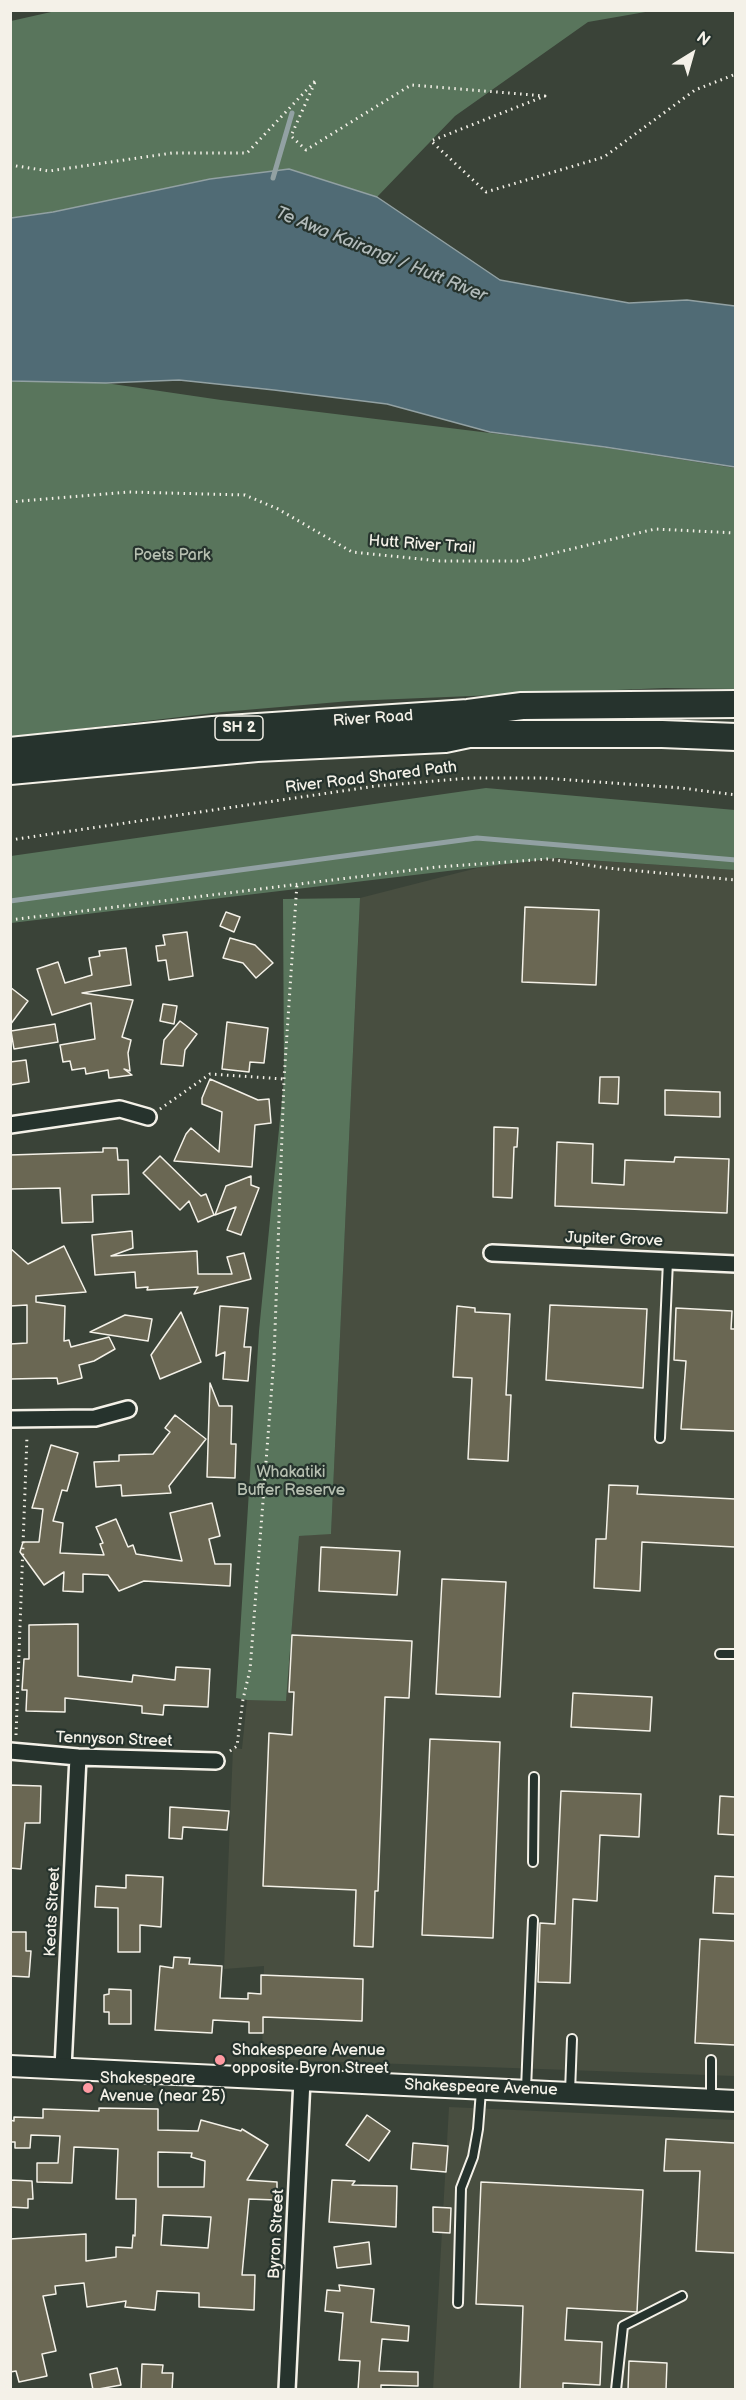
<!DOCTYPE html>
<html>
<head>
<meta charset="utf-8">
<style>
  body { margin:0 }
  #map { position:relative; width:746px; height:2400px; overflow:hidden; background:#3a4338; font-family:"Balsamiq Sans",sans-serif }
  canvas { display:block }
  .frame { position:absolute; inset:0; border:12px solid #f4f1e8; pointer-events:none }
  .north { position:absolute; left:662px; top:24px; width:60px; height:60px; -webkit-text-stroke:4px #26332d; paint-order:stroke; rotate:37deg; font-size:16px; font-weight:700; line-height:24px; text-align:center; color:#f4f1e8 }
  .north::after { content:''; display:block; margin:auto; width:21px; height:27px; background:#f4f1e8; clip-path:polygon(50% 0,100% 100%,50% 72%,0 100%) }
</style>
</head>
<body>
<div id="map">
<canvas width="746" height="2400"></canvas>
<div class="frame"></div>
<div class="north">N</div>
</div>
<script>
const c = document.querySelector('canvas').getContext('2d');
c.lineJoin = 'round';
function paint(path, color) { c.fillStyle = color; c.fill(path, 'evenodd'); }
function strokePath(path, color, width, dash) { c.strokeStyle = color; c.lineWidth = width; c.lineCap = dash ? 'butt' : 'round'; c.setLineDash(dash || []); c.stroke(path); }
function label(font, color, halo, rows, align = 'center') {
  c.font = font + ' "Balsamiq Sans",sans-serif'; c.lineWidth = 4.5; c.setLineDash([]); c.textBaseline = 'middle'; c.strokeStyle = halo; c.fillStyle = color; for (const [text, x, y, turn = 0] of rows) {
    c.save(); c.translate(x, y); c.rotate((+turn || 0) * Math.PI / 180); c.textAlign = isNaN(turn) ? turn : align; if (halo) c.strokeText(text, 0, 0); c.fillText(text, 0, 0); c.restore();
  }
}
paint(new Path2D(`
  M 524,856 L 735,870 L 735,2076 L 262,2059 L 264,1966 L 224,1969 L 233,1748 L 242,1749 L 247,1700 L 286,1700 L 299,1536 L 331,1533 L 360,898 Z
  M 449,2107 L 735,2120 L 735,2389 L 433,2390 Z`), '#484e40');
paint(new Path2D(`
  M 60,10 L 651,11 L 588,22 L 455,116 L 377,197 L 289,169 L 210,179 L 53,212 L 11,218 L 11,21 Z
  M 10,381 L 92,381 L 221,400 L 588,445 L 735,468 L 735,689 L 665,688 L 350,701 L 222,712 L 11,737 Z
  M 486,788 L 735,810 L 735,870 L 557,858 L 11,923 L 11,856 Z
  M 360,898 L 331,1534 L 299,1536 L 286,1701 L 247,1700 L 236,1698 L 259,1331 L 284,1079 L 283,899 Z`), '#59755c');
const water = new Path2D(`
  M 289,169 L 377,197 L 500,280 L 629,303 L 687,300 L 735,306 L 735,467 L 605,447 L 490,432 L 387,404 L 274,390 L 179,380 L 106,383 L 11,381 L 11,218 L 53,212 L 210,179 Z`);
paint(water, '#506b75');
strokePath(water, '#92a1a3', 1.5);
strokePath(new Path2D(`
  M 273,178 L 292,113
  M 10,901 L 477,838 L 736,860`), '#92a1a3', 5);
const building = new Path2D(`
  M 525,907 L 599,910 L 596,985 L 522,982 Z
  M 226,912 L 240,917 L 234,932 L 220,926 Z
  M 187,932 L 193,976 L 169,980 L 166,960 L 158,961 L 156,946 L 165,945 L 163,935 Z
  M 230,938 L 255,945 L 273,963 L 256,978 L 243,963 L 223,958 Z
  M 126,948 L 131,985 L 82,993 L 133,1000 L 122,1037 L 131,1040 L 128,1053 L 130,1071 L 124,1069 L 132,1075 L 109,1078 L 108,1070 L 86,1074 L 85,1068 L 72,1070 L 70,1061 L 63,1062 L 60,1045 L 95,1039 L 91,1003 L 52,1015 L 37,969 L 58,962 L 65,983 L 92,975 L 89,958 L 100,956 L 99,951 Z
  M 10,987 L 28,1001 L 10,1025 Z
  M 163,1004 L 177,1006 L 174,1024 L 160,1021 Z
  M 180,1021 L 197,1034 L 185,1050 L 183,1066 L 161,1064 L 164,1040 Z
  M 227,1022 L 268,1028 L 264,1063 L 250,1062 L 249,1072 L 222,1069 Z
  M 55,1024 L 58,1042 L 14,1049 L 11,1031 Z
  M 26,1060 L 29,1082 L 10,1085 L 10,1062 Z
  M 600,1077 L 619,1077 L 618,1104 L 599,1103 Z
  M 210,1079 L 258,1100 L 269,1099 L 271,1123 L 255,1125 L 252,1167 L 174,1161 L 186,1134 L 191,1128 L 219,1152 L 222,1112 L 202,1104 L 202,1098 Z
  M 665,1090 L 720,1092 L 720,1117 L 665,1115 Z
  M 494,1127 L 518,1128 L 517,1147 L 514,1147 L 512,1198 L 493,1197 Z
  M 557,1142 L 593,1144 L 592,1183 L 624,1185 L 625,1160 L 674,1162 L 675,1157 L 729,1159 L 727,1213 L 555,1206 Z
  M 103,1148 L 117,1148 L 118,1160 L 128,1160 L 129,1194 L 92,1195 L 93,1222 L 62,1223 L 60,1188 L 10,1189 L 10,1155 L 103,1152 Z
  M 160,1156 L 201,1196 L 206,1194 L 214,1215 L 198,1222 L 189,1201 L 180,1210 L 143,1173 Z
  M 251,1176 L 251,1185 L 259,1188 L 241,1235 L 227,1230 L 236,1207 L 215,1215 L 226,1186 Z
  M 132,1231 L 133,1248 L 111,1256 L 197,1251 L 198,1274 L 232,1274 L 227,1257 L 244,1253 L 251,1279 L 194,1294 L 198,1287 L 147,1290 L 148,1287 L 136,1288 L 135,1272 L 95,1275 L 92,1235 Z
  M 64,1246 L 86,1292 L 36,1296 L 36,1302 L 65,1306 L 64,1341 L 69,1340 L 71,1347 L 109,1337 L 115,1349 L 94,1361 L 79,1365 L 82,1378 L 58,1384 L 57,1378 L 10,1379 L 10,1344 L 27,1343 L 27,1305 L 10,1306 L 10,1248 L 28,1264 Z
  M 550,1305 L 647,1309 L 643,1388 L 546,1380 Z
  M 220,1306 L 248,1308 L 244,1347 L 251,1347 L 248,1381 L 223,1379 L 225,1352 L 216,1356 Z
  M 457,1306 L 475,1308 L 475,1312 L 510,1314 L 506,1395 L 511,1395 L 508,1461 L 468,1459 L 472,1378 L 453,1377 Z
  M 676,1308 L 732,1311 L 731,1329 L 735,1329 L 735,1431 L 681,1429 L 686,1361 L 674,1360 Z
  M 181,1312 L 201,1362 L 160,1379 L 151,1355 Z
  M 125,1315 L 152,1319 L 148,1341 L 90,1332 Z
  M 210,1383 L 219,1406 L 232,1406 L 231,1444 L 236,1444 L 235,1478 L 207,1477 Z
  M 175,1415 L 206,1439 L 169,1486 L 171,1493 L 122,1496 L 121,1485 L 96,1487 L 94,1462 L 119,1461 L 119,1455 L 153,1454 L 170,1432 L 165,1428 Z
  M 51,1445 L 78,1453 L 67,1491 L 62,1490 L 53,1521 L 63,1523 L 60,1553 L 104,1555 L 100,1544 L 103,1543 L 96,1527 L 116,1519 L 128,1547 L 133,1545 L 136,1554 L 182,1561 L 170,1513 L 212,1503 L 220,1536 L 209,1539 L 215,1564 L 231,1564 L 230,1586 L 144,1581 L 119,1591 L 108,1575 L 83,1574 L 83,1592 L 63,1591 L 64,1572 L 44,1585 L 20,1552 L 23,1542 L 39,1542 L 43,1509 L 32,1508 Z
  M 609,1485 L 638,1486 L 637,1494 L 735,1499 L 735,1547 L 642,1542 L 640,1591 L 594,1588 L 596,1539 L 606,1539 Z
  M 321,1547 L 400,1551 L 397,1595 L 319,1591 Z
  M 442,1579 L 506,1582 L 500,1697 L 436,1694 Z
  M 78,1624 L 78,1676 L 132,1682 L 133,1675 L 175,1680 L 176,1667 L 210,1669 L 208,1707 L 164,1705 L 163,1715 L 142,1713 L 142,1706 L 65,1698 L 65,1712 L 26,1711 L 27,1690 L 22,1690 L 24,1659 L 29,1659 L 29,1625 Z
  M 292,1635 L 412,1641 L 409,1698 L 385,1697 L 378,1891 L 375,1891 L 373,1947 L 354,1946 L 356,1890 L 263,1886 L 269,1733 L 292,1735 L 294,1692 L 289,1692 Z
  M 573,1693 L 652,1697 L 650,1731 L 571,1727 Z
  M 430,1739 L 500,1742 L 493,1938 L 422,1935 Z
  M 10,1785 L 41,1786 L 40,1823 L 25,1823 L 21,1869 L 10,1868 Z
  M 561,1791 L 641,1794 L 639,1837 L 600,1835 L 597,1901 L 573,1899 L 570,1983 L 538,1982 L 540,1923 L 555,1924 Z
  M 720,1796 L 735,1797 L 735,1835 L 718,1834 Z
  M 170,1807 L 229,1811 L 227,1830 L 183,1827 L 182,1839 L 169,1838 Z
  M 126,1875 L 163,1877 L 161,1927 L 140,1925 L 140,1952 L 118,1952 L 118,1908 L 95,1907 L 96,1886 L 126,1888 Z
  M 715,1876 L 735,1877 L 735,1914 L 713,1913 Z
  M 10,1932 L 26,1932 L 26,1951 L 31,1951 L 29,1977 L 10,1976 Z
  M 700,1939 L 735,1941 L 735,2045 L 695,2043 Z
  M 174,1957 L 190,1958 L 189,1964 L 222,1966 L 220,1998 L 248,1999 L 248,1993 L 261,1994 L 261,1975 L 363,1979 L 362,2021 L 263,2017 L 263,2033 L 249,2033 L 249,2022 L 213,2020 L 212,2033 L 155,2030 L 160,1966 L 173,1968 Z
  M 109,1989 L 131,1990 L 131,2024 L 109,2024 L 109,2012 L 104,2012 L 104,1995 L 109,1994 Z
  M 99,2108 L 158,2109 L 158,2130 L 198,2131 L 201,2120 L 241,2131 L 242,2129 L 268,2145 L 247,2180 L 277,2182 L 277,2200 L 249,2199 L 242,2275 L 255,2275 L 254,2310 L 199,2307 L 199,2293 L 157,2291 L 155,2310 L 125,2307 L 126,2301 L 87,2307 L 84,2283 L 55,2286 L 56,2294 L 43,2296 L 56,2351 L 42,2354 L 47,2376 L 19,2382 L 16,2371 L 10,2372 L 10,2239 L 86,2234 L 86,2261 L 116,2257 L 116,2247 L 132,2248 L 133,2235 L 135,2236 L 136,2199 L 116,2199 L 118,2149 L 74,2147 L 72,2183 L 37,2182 L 37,2163 L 58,2163 L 60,2136 L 31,2135 L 30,2148 L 15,2148 L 15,2142 L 10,2142 L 10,2120 L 14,2121 L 14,2117 L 43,2118 L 43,2109 L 99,2111 ZM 158,2152 L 192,2153 L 191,2157 L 205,2161 L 204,2187 L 158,2187 ZM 163,2215 L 211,2217 L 208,2248 L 161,2245 Z
  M 367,2115 L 390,2131 L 369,2161 L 346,2145 Z
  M 666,2139 L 735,2143 L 735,2253 L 696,2251 L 700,2171 L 664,2171 Z
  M 413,2143 L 448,2146 L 446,2172 L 411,2169 Z
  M 10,2180 L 32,2181 L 33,2199 L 28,2199 L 28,2208 L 10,2207 Z
  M 332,2180 L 355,2181 L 352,2185 L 397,2186 L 396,2227 L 329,2222 Z
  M 481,2182 L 643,2190 L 637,2312 L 567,2308 L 565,2340 L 602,2342 L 600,2385 L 563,2383 L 563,2390 L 520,2390 L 523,2306 L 476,2304 Z
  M 433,2207 L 451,2208 L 450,2233 L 433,2232 Z
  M 369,2242 L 371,2264 L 337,2268 L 334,2247 Z
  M 339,2285 L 374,2289 L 371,2322 L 409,2326 L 408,2341 L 382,2339 L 379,2371 L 418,2372 L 418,2386 L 381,2385 L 381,2390 L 358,2390 L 360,2361 L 339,2360 L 343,2313 L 325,2311 L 327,2290 L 340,2291 Z
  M 629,2361 L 667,2363 L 666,2390 L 628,2390 Z
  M 142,2364 L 163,2365 L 162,2373 L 173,2373 L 172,2390 L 141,2390 Z
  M 117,2368 L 121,2385 L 93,2390 L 90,2374 Z`);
paint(building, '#6a6753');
strokePath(building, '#f4f1e8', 1.5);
const service = new Path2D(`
  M 660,1438 L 668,1261
  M 720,1654 L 736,1654
  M 533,1862 L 534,1777
  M 526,2089 L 533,1920
  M 570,2092 L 572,2039
  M 711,2098 L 711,2060
  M 458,2303 L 461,2188 L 473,2157 L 478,2129 L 481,2091
  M 616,2390 L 623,2326 L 682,2296`);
const minor = new Path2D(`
  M 10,1125 L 120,1109 L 148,1117
  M 492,1253 L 736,1264
  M 10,1419 L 95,1418 L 128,1409
  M 10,1751 L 78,1757 L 216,1761
  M 63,2068 L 78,1757
  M 287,2390 L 302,2080`);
const tertiary = new Path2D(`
  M 10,2066 L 736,2101`);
const trunk = new Path2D(`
  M 10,751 L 213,730 L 468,713 L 522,706 L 736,704
  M 10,771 L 257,748 L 445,739 L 469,734 L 662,734 L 736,737`);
strokePath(service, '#f4f1e8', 12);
strokePath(minor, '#f4f1e8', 20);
strokePath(tertiary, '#f4f1e8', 24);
strokePath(trunk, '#f4f1e8', 30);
strokePath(new Path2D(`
  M 10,165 L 49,171 L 172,153 L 247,153 L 316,80 L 291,136 L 306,150 L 411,85 L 545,96 L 431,141 L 486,192 L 604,157 L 695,90 L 736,74
  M 10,502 L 129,492 L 245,495 L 278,509 L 352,552 L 440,561 L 521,561 L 655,529 L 736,533
  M 10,840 L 376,786 L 470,778 L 543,778 L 682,788 L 736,795
  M 10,920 L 437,867 L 548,859 L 607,868 L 736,880
  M 160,1109 L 210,1074 L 284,1079
  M 16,1735 L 27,1436
  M 230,1751 L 237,1746 L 243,1699 L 250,1670 L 274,1358 L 284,1079 L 297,883`), '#f4f1e8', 3, [1.5, 4.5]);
strokePath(service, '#26332d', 8);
strokePath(minor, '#26332d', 15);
strokePath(tertiary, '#26332d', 20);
strokePath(trunk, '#26332d', 26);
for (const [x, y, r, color] of [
  [220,2060,6,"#ff9aa2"],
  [88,2088,6,"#ff9aa2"]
]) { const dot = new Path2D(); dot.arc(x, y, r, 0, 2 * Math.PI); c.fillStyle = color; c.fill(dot); strokePath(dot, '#26332d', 2); }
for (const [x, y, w] of [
  [239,728,48]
]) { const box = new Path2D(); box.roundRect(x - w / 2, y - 12, w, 24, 4.5); c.fillStyle = '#26332d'; c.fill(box); strokePath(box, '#f4f1e8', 1.5); }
label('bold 15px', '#f4f1e8', null, [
  ["SH 2",239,728]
]);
label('16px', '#f4f1e8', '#26332d', [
  ["Hutt River Trail",422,545,4],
  ["River Road",373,719,-4],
  ["River Road Shared Path",371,778,-7],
  ["Jupiter Grove",614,1240,2],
  ["Tennyson Street",114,1740,2],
  ["Keats Street",53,1912,-87],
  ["Shakespeare Avenue",481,2088,2],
  ["Byron Street",277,2234,-87]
]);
label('16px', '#b6bfb0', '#26332d', [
  ["Poets Park",172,556],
  ["Whakatiki",291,1473],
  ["Buffer Reserve",291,1491]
]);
label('16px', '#f4f1e8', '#26332d', [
  ["Shakespeare Avenue",232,2051],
  ["opposite Byron Street",232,2069],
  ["Shakespeare",100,2079],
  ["Avenue (near 25)",100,2097]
], 'left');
label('italic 18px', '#b2bbba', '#26332d', [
  ["Te Awa Kairangi / Hutt River",381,255,22]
]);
</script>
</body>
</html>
